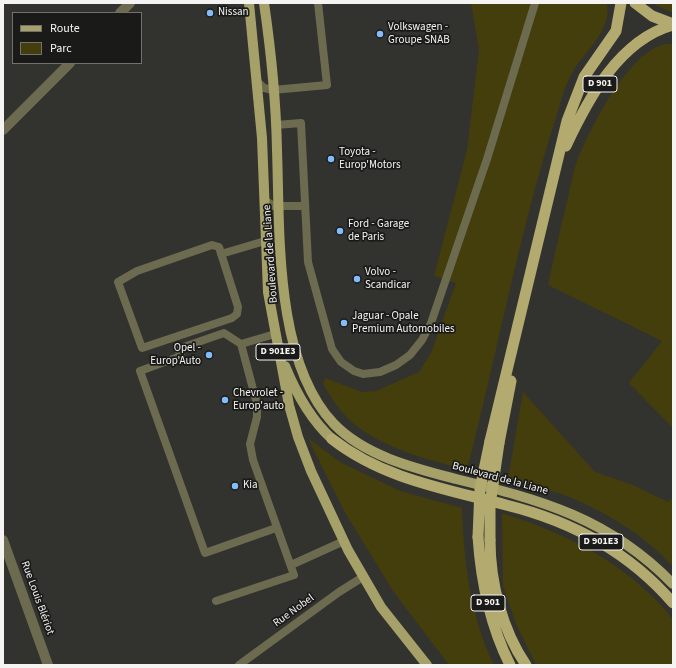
<!DOCTYPE html>
<html>
<head>
<meta charset="utf-8">
<style>
  body { margin:0 }
  #map { position:relative; width:676px; height:668px; overflow:hidden; background:#32322f; font-family:"Source Sans 3",sans-serif }
  canvas { display:block }
  .frame { position:absolute; inset:0; border:4px solid #f5f4f2; pointer-events:none }
  .legend { position:absolute; left:12px; top:12px; width:130px; height:52px; box-sizing:border-box; background:#1a1a18; border:1px solid #72716f; margin:0; padding:5px 7px; list-style:none; font-size:12px; color:#f5f4f2 }
  .legend li { display:flex; align-items:center; gap:8px; height:20px }
  .legend b { width:20px; border:1px solid #72716f }
</style>
</head>
<body>
<div id="map">
<canvas width="676" height="668"></canvas>
<div class="frame"></div>
<ul class="legend">
<li><b style="height:5px;background:#a6a069"></b>Route</li>
<li><b style="height:11px;background:#443e0c"></b>Parc</li>
</ul>
</div>
<script>
const c = document.querySelector('canvas').getContext('2d');
c.lineJoin = 'round';
function paint(path, color) { c.fillStyle = color; c.fill(path, 'evenodd'); }
function strokePath(path, color, width, dash) { c.strokeStyle = color; c.lineWidth = width; c.lineCap = dash ? 'butt' : 'round'; c.setLineDash(dash || []); c.stroke(path); }
function label(font, color, halo, rows, align = 'center') {
  c.font = font + ' "Source Sans 3",sans-serif'; c.lineWidth = 3.5; c.setLineDash([]); c.textBaseline = 'middle'; c.strokeStyle = halo; c.fillStyle = color; for (const [text, x, y, turn = 0] of rows) {
    c.save(); c.translate(x, y); c.rotate((+turn || 0) * Math.PI / 180); c.textAlign = isNaN(turn) ? turn : align; if (halo) c.strokeText(text, 0, 0); c.fillText(text, 0, 0); c.restore();
  }
}
paint(new Path2D(`
  M 471,3 L 607,3 C 612,35 580,53 569,79 C 564,89 561,100 558,111 C 520,228 498,350 467,470 C 429,460 381,448 351,421 C 339,411 331,397 323,384 L 325,378 L 362,392 L 376,391 L 419,372 L 431,353 L 456,283 L 434,276 L 467,150 L 479,50 Z
  M 651,3 L 673,3 L 673,13 Z
  M 673,44 L 673,428 L 629,383 L 662,341 L 548,285 C 554,257 560,230 567,202 C 570,190 572,176 576,164 C 588,132 633,40 673,44 Z
  M 523,392 L 595,472 L 633,485 L 668,502 L 673,498 L 673,567 C 645,535 607,513 567,496 C 548,489 527,485 508,479 Z
  M 308,438 L 340,462 L 400,491 L 462,508 C 464,562 470,616 494,665 L 450,665 L 446,661 L 393,591 L 343,509 Z
  M 502,513 C 558,531 610,555 652,596 C 659,603 670,613 673,622 C 675,630 673,655 673,665 L 536,665 L 516,624 L 503,586 Z`), '#443e0c');
strokePath(new Path2D(`
  M 258,82 L 264,88 L 273,90 L 327,85 L 318,3
  M 276,125 L 301,123 L 308,262 L 332,349 L 341,362 L 354,371 L 363,374 L 380,372 L 396,365 L 410,355 L 422,340 L 431,323 L 487,159 L 535,3
  M 264,200 L 274,206 L 305,206
  M 212,245 L 219,247 L 238,307 L 237,314 L 232,318 L 142,348 L 118,282 L 137,271 Z
  M 221,254 L 265,241
  M 241,344 L 275,334
  M 291,565 L 344,541
  M 216,601 L 294,575 L 253,460 L 250,444 L 257,417 L 257,404 L 241,344 L 224,333 L 178,349 L 181,356 L 140,371 L 205,553 L 276,528
  M 239,665 L 339,592 L 363,577`), '#6c6a4f', 8);
strokePath(new Path2D(`
  M 120,13 L 130,3
  M 3,130 L 70,63
  M 3,540 L 48,665`), '#6c6a4f', 10);
strokePath(new Path2D(`
  M 249,3 L 262,138 L 268,292 L 289,405 L 298,437 L 311,471 L 348,550 L 381,607 L 427,665
  M 264,3 C 271,51 276,101 277,150 C 280,232 274,361 334,424 C 365,456 414,468 456,479 C 541,500 609,518 673,584
  M 285,366 C 296,393 310,419 332,439`), '#a6a069', 10);
strokePath(new Path2D(`
  M 635,3 L 652,16 L 673,24
  M 566,146 C 588,99 619,40 673,25
  M 332,439 C 383,479 446,489 506,505 C 571,521 629,552 673,603
  M 490,441 L 567,121 L 584,77 L 616,31 L 621,3
  M 499,443 L 511,381
  M 478,537 C 481,581 490,625 510,665
  M 490,540 C 490,582 502,630 526,665`), '#b2aa6e', 11);
strokePath(new Path2D(`
  M 478,537 L 480,489 L 490,441
  M 490,540 L 490,505 L 499,443`), '#b2aa6e', 11);
for (const [x, y, r, color] of [
  [210,13,4,"#83bcfb"],
  [380,34,4,"#83bcfb"],
  [331,159,4,"#83bcfb"],
  [340,231,4,"#83bcfb"],
  [357,279,4,"#83bcfb"],
  [344,323,4,"#83bcfb"],
  [209,355,4,"#83bcfb"],
  [225,400,4,"#83bcfb"],
  [235,486,4,"#83bcfb"]
]) { const dot = new Path2D(); dot.arc(x, y, r, 0, 2 * Math.PI); c.fillStyle = color; c.fill(dot); strokePath(dot, '#1a1a18', 1.5); }
for (const [x, y, w] of [
  [600,84,34],
  [278,352,44],
  [601,542,44],
  [488,603,34]
]) { const box = new Path2D(); box.roundRect(x - w / 2, y - 8, w, 16, 3); c.fillStyle = '#1a1a18'; c.fill(box); strokePath(box, '#f5f4f2', 1); }
label('bold 10px', '#f5f4f2', null, [
  ["D 901",600,84],
  ["D 901E3",278,352],
  ["D 901E3",601,542],
  ["D 901",488,603]
]);
label('11px', '#f5f4f2', '#1a1a18', [
  ["Nissan",218,13],
  ["Volkswagen -",388,28],
  ["Groupe SNAB",388,41],
  ["Toyota -",339,153],
  ["Europ'Motors",339,166],
  ["Ford - Garage",348,225],
  ["de Paris",348,238],
  ["Volvo -",365,273],
  ["Scandicar",365,286],
  ["Jaguar - Opale",352,317],
  ["Premium Automobiles",352,330],
  ["Opel -",201,349,"right"],
  ["Europ'Auto",201,362,"right"],
  ["Chevrolet -",233,394],
  ["Europ'auto",233,407],
  ["Kia",243,486]
], 'left');
label('11px', '#f5f4f2', '#1a1a18', [
  ["Boulevard de la Liane",271,254,-94],
  ["Boulevard de la Liane",500,479,15],
  ["Rue Louis Blériot",37,598,70],
  ["Rue Nobel",294,611,-36]
]);
</script>
</body>
</html>
